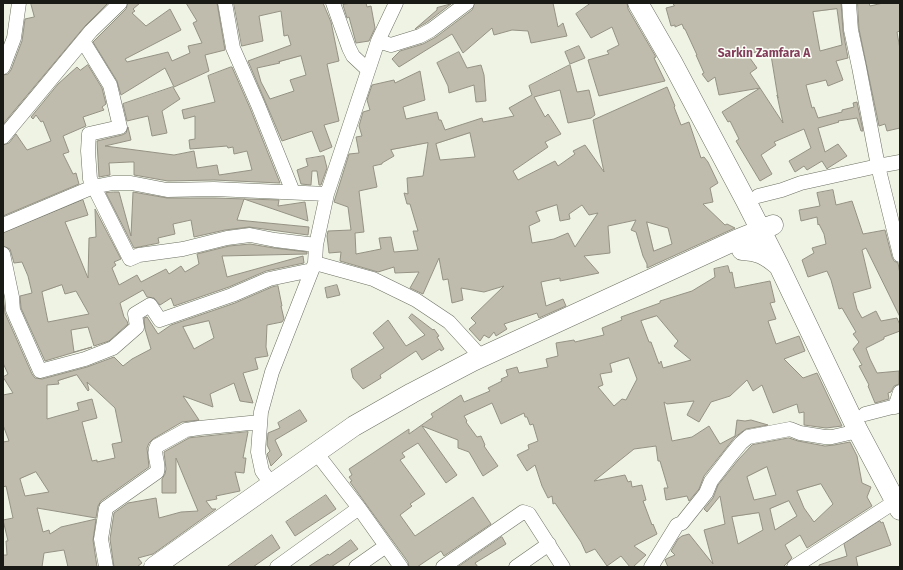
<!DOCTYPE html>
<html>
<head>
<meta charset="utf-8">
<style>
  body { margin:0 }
  #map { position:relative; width:903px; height:570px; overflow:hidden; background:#eef3e3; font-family:"Fira Sans",sans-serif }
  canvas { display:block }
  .frame { position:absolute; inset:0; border:4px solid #191a15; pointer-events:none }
</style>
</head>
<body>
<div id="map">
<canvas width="903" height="570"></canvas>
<div class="frame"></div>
</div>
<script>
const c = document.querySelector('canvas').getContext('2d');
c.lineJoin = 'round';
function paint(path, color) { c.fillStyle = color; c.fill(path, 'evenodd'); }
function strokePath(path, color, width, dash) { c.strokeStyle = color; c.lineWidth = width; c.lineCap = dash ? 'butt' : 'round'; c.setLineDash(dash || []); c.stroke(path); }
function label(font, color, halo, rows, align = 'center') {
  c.font = font + ' "Fira Sans",sans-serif'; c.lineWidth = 3; c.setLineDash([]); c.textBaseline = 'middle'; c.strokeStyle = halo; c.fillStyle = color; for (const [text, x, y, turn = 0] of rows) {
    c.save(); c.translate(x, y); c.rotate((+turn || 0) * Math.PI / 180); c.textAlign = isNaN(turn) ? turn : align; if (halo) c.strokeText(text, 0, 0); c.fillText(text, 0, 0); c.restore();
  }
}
const building = new Path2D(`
  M 31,3 L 108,3 L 85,26 L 3,124 L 3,75 L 8,74 L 11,70 L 22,41 L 25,19 L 34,17 Z
  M 128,3 L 140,3 L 133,9 L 135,11 L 132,13 L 146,26 L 170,9 L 181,30 L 125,59 L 127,62 L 168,52 L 172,61 L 190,53 L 188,46 L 202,43 L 193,23 L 197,21 L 186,3 L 217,3 L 225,50 L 205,55 L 209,71 L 174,87 L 165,68 L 121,95 L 117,81 L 93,42 L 126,9 Z
  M 234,3 L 323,3 L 331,22 L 339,61 L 327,64 L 339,121 L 324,125 L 332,147 L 320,152 L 312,131 L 282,141 L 248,61 L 291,45 L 288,35 L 284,36 L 281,11 L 259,16 L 263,41 L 242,46 ZM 301,56 L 306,75 L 290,80 L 294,91 L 270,99 L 261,82 L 257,68 L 280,63 L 279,62 Z
  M 351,3 L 366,3 L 367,7 L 371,6 L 375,28 L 369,41 L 356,43 L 349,17 L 347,18 L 343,5 Z
  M 475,3 L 553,3 L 558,27 L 563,23 L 567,36 L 531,43 L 528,31 L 512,30 L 494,35 L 492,28 L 463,53 L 452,34 L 399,67 L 392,59 L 400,51 L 423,44 L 436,37 L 472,10 Z
  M 591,3 L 627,3 L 628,9 L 656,57 L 654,58 L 665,81 L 599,96 L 588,60 L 609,54 L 607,51 L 619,45 L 612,27 L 591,38 L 576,14 Z
  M 673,3 L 841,3 L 843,31 L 848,58 L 836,61 L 843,80 L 828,86 L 826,80 L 806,85 L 812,108 L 814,107 L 818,118 L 842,112 L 842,110 L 854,107 L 853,103 L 857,102 L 863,131 L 861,131 L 857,118 L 838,121 L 839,122 L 818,128 L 825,152 L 838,144 L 847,156 L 828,168 L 827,169 L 822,161 L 807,170 L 804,166 L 795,172 L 789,161 L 811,148 L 804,129 L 774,142 L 776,145 L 761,155 L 772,174 L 760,181 L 736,141 L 739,139 L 730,121 L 728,122 L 722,112 L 760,88 L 783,123 L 777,95 L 778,98 L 770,49 L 747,54 L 757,68 L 750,73 L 760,88 L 719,95 L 715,77 L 708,82 L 702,74 L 704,73 L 696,55 L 697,55 L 685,29 L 684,29 L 682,24 L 675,27 L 675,25 L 671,26 L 666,8 L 674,6 ZM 837,9 L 842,45 L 820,51 L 813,12 Z
  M 858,3 L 869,3 L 870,6 L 883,3 L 900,3 L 900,31 L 897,32 L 900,49 L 900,128 L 887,131 L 885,124 L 879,126 L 859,29 Z
  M 451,4 L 426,23 L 415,29 L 437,10 L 437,8 Z
  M 579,46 L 585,58 L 570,64 L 565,52 Z
  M 459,52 L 467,68 L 481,65 L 484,75 L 486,101 L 476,102 L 474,85 L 449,93 L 448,86 L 437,63 Z
  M 88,65 L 102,88 L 106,104 L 102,107 L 104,110 L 83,117 L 86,126 L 63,136 L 69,152 L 63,154 L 73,174 L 76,173 L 79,184 L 3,216 L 3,145 L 9,143 L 16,134 L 27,150 L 51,141 L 43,121 L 41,122 L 36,115 L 33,119 L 31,117 L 58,84 L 77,67 L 80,70 Z
  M 570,65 L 577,92 L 589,90 L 595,115 L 591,118 L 568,123 L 560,90 L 534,97 L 545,117 L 548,114 L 561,134 L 545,142 L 548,147 L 513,171 L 518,180 L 555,161 L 558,166 L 575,154 L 573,151 L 585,145 L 604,172 L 593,120 L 667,87 L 675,106 L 674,107 L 681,125 L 689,122 L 701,158 L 704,157 L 708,162 L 718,183 L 710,188 L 713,202 L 703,204 L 725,225 L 727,224 L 735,228 L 647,268 L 647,264 L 643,256 L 636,232 L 631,230 L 636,220 L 608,226 L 610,253 L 584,256 L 599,273 L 560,281 L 560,278 L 541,282 L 546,306 L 563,299 L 566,306 L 539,318 L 537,313 L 504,324 L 507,329 L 496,336 L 494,332 L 489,338 L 484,335 L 480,341 L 469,329 L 476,323 L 471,318 L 504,286 L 484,292 L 461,288 L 463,300 L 452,303 L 448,279 L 443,280 L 439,258 L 423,294 L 410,288 L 419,272 L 395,273 L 394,267 L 378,272 L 340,261 L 341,252 L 329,253 L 327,236 L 328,231 L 351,230 L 348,207 L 334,202 L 349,154 L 359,153 L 356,137 L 362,136 L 359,126 L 363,112 L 370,110 L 367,100 L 372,85 L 394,80 L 395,83 L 420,71 L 425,100 L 403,107 L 406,119 L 437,112 L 439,120 L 441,120 L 445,130 L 482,118 L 483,122 L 514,116 L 509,108 L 532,95 L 529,86 ZM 470,133 L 475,157 L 440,160 L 436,144 ZM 428,143 L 423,176 L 407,178 L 408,194 L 404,193 L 407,204 L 410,204 L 418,231 L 413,231 L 418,250 L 394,252 L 391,237 L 379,238 L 381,249 L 356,254 L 355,233 L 364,232 L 359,191 L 377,187 L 373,166 L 382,164 L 382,163 L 394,156 L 391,150 ZM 557,205 L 560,221 L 570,219 L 569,214 L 582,205 L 589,215 L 598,213 L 575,247 L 568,233 L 554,239 L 532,243 L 529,226 L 540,221 L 536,212 ZM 647,222 L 668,228 L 672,244 L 654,251 Z
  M 231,67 L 232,67 L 250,108 L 280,183 L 214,180 L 168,181 L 134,175 L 134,162 L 130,162 L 109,163 L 110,175 L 99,177 L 97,141 L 122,135 L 126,133 L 128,127 L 131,140 L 105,146 L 174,155 L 194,151 L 197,168 L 217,165 L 219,175 L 252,170 L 247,151 L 234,154 L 233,147 L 228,148 L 227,146 L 190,149 L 189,140 L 195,139 L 195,116 L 184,119 L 182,110 L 215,102 L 208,76 Z
  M 173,87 L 180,99 L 162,111 L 167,133 L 152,136 L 148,116 L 127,121 L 123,104 Z
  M 324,156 L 327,168 L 321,185 L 319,185 L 317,171 L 312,171 L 311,185 L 301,184 L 297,170 L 308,166 L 306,159 Z
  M 833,190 L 836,205 L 852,201 L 863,234 L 885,230 L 892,257 L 894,261 L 898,263 L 900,274 L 900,317 L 866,248 L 862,250 L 871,288 L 853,293 L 857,309 L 862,318 L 876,311 L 881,321 L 897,318 L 900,325 L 900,331 L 884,337 L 884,339 L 866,348 L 870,359 L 877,373 L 899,371 L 899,384 L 894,386 L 891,392 L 888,393 L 889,399 L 875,403 L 868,386 L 869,385 L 859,366 L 862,365 L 853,349 L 859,342 L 853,334 L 856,332 L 842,308 L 839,309 L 831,280 L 827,271 L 808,277 L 802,260 L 814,253 L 812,248 L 826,244 L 824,234 L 819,224 L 818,225 L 817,217 L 801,221 L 799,210 L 820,206 L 817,193 Z
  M 114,192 L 119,192 L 131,236 L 133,192 L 167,198 L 214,198 L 279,200 L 278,206 L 305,202 L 308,221 L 244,199 L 237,220 L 309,227 L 308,235 L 249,227 L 225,230 L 194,237 L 191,220 L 173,224 L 175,234 L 158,238 L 159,243 L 134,248 L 106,193 Z
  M 83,200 L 88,215 L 65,222 L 88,278 L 89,238 L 96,237 L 95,209 L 121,259 L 114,262 L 116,265 L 112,268 L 119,285 L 137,275 L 141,282 L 166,269 L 169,274 L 181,266 L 185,272 L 199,264 L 197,254 L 229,246 L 250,244 L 274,248 L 307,252 L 307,254 L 222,256 L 227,277 L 303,256 L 304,263 L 266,271 L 229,287 L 174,306 L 171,298 L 160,305 L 154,298 L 147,297 L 143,290 L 120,303 L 124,317 L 127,321 L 128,324 L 109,341 L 94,346 L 88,327 L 71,330 L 74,352 L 92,347 L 45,361 L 21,308 L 20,296 L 32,293 L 28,276 L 22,262 L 14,263 L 10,249 L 3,246 L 3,233 ZM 62,285 L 65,294 L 76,291 L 89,314 L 48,322 L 42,292 Z
  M 728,266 L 730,273 L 732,272 L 735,288 L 770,281 L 775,302 L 770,303 L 776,319 L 768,321 L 776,344 L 799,336 L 805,351 L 784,359 L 803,378 L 817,373 L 842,426 L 826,428 L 804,425 L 804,412 L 799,413 L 797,404 L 773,413 L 762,385 L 753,391 L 747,380 L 730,396 L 711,402 L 699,422 L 687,415 L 694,401 L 667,404 L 664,402 L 672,441 L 692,437 L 709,426 L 720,444 L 735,436 L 737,420 L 745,421 L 751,420 L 768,425 L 746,429 L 735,437 L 704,476 L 699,489 L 689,501 L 687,496 L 666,500 L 664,488 L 668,488 L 660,461 L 658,461 L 656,446 L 634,449 L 594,481 L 625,475 L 628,482 L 631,481 L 632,487 L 642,485 L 646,500 L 643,501 L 652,525 L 653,524 L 657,534 L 634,546 L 646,555 L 633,567 L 630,567 L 621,556 L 607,566 L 595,549 L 586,553 L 581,542 L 555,503 L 553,504 L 552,496 L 548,498 L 542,486 L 535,465 L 527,471 L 517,455 L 529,449 L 528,445 L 538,441 L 533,424 L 530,425 L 527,417 L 525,417 L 524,413 L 501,424 L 492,403 L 464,416 L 467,421 L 466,422 L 477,437 L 481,436 L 485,445 L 484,446 L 498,466 L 483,476 L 469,452 L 458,448 L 458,440 L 422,426 L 457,475 L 446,483 L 418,443 L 402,453 L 405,457 L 400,460 L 425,494 L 410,504 L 412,506 L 400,515 L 415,536 L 473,497 L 491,524 L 444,556 L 441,551 L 417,567 L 409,567 L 408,562 L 350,482 L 352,481 L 349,477 L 352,475 L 349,469 L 409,429 L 409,434 L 433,417 L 431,414 L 461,395 L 464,402 L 490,391 L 488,388 L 502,381 L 501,379 L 508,376 L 506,370 L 517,367 L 519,373 L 548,367 L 546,359 L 558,356 L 556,343 L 574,340 L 575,342 L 604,335 L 602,328 L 622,320 L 621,317 L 660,303 L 660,301 L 692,291 L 715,277 L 714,269 ZM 657,316 L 678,341 L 674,346 L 691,360 L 663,368 L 661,361 L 659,364 L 651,342 L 649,342 L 641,321 ZM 629,358 L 637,379 L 626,400 L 622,399 L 614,406 L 598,387 L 603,385 L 600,374 L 612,372 L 610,364 Z
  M 337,285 L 340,295 L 327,298 L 325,288 Z
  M 278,286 L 282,306 L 281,306 L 284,319 L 282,322 L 267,325 L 266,347 L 268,356 L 255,358 L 258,369 L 243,373 L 253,403 L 240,401 L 234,383 L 210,394 L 213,407 L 183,396 L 199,420 L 182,422 L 153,439 L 149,443 L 147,448 L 149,467 L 101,501 L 98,506 L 96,518 L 37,508 L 43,532 L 49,530 L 50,534 L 61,527 L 96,519 L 93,540 L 97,567 L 68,567 L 64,550 L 44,553 L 42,567 L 3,567 L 3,555 L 7,555 L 6,541 L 8,541 L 3,520 L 13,518 L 6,486 L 3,487 L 3,442 L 9,441 L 3,425 L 3,395 L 13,393 L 3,377 L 8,374 L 3,363 L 3,295 L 5,313 L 32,374 L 35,378 L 42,379 L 87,367 L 114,357 L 123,366 L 132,359 L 151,349 L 145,329 L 144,318 L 147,317 L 158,334 L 171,325 L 235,303 L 272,287 ZM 209,321 L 214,338 L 194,349 L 183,327 ZM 77,375 L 88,391 L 89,390 L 87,382 L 115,408 L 122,442 L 112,444 L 115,458 L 97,462 L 97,460 L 92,461 L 82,422 L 97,418 L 92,399 L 77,403 L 79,410 L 47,419 L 47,385 L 59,384 L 58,381 ZM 36,472 L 49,492 L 25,496 L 20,479 Z
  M 412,314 L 433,330 L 434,329 L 439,336 L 437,337 L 444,349 L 441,351 L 440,349 L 422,360 L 416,351 L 380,375 L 381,378 L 363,389 L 353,378 L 351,369 L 384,348 L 373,333 L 388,320 L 406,346 L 425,335 L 409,318 Z
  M 300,410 L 307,421 L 275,440 L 282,455 L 271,466 L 267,454 L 270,451 L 267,445 L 268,433 L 280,428 L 278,423 Z
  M 248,432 L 243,458 L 246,458 L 244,473 L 235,472 L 240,491 L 216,496 L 217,499 L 206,501 L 212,509 L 216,509 L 153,554 L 138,558 L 142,563 L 137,567 L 114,567 L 110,539 L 114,513 L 128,503 L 156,498 L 159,518 L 181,512 L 198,511 L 176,458 L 176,493 L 162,493 L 162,479 L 165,474 L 166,469 L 164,452 L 189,438 Z
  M 789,438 L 798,441 L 825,446 L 834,445 L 850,442 L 857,456 L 862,483 L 871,487 L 867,497 L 872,506 L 807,548 L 800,535 L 785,545 L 792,558 L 783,567 L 668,567 L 665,560 L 666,559 L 675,555 L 671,551 L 678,539 L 682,536 L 689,534 L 713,564 L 704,530 L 725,524 L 720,496 L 707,512 L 704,509 L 713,498 L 718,485 L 738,460 L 752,445 ZM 767,467 L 776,495 L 754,500 L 747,477 ZM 821,484 L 833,504 L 814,522 L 804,508 L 797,491 ZM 789,501 L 797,516 L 775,530 L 770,509 ZM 759,513 L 763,530 L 738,544 L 732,517 Z
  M 326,495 L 336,509 L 295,536 L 286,522 Z
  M 880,521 L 881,523 L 883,522 L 891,545 L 856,557 L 858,567 L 819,567 L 819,565 L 847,556 L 844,544 Z
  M 272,535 L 280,548 L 253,567 L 227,567 Z
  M 502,537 L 506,544 L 475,563 L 478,567 L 458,567 Z
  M 351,540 L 358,549 L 331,567 L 308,567 L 328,554 L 329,555 Z`);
paint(building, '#bfbbad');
strokePath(building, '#959284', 1);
const minor = new Path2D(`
  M 225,3 L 233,48 L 258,105 L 293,192
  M 333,3 L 349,48 L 353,56 L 368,70
  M 849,3 L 851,30 L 859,67 L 878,166 L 900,255
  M 83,41 L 110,85 L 120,127 L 89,134 L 88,151 L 90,179 L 130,259 L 139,255 L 183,249 L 227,238 L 250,235 L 275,240 L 316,245
  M 378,41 L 391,45 L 420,36 L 431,30 L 467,3
  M 3,67 L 14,38 L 19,3
  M 3,137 L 91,31 L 120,3
  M 758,196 L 782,190 L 801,183 L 878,166 L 900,162
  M 3,225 L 93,187 L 113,183 L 131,183 L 167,190 L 214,189 L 327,194
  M 3,254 L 12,297 L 13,310 L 40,371 L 85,359 L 113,348 L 137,327 L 135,314 L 150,305 L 160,320 L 232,295 L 269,279 L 312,270
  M 315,263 L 373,279 L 416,300 L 449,322 L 481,357
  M 895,407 L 900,392
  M 865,414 L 900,405
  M 321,459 L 359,508 L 401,567
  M 271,484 L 262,471 L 258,452 L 261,412 L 272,372 L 312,270 L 315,263 L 316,245 L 327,194 L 378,41 L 396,3
  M 106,567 L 101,539 L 106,508 L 157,472 C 160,464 152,454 157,446 L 186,430 L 199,428 L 260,422
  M 277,567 L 359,508
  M 356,567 L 386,546
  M 443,567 L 523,512 L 529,514 L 563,567
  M 516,567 L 549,544
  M 651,567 L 677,525 L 682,523 L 706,493 L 711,481 L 731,455 L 741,443 L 748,437 L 790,429 L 800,433 L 825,437 L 832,437 L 858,431
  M 794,567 L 896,501`);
const secondary = new Path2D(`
  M 638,3 L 672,62 L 746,201 L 779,266 L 858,431 L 900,510
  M 742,250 C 759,251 765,254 778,265
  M 154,567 L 354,426 L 412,393 L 473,361 L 736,240 L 773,225`);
strokePath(minor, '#6d7063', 15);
strokePath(secondary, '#6d7063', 21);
strokePath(minor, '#fff', 14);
strokePath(secondary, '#fff', 20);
label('bold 12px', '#823d5a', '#fcfff6', [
  ["Sarkin Zamfara A",764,54]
]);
</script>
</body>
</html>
